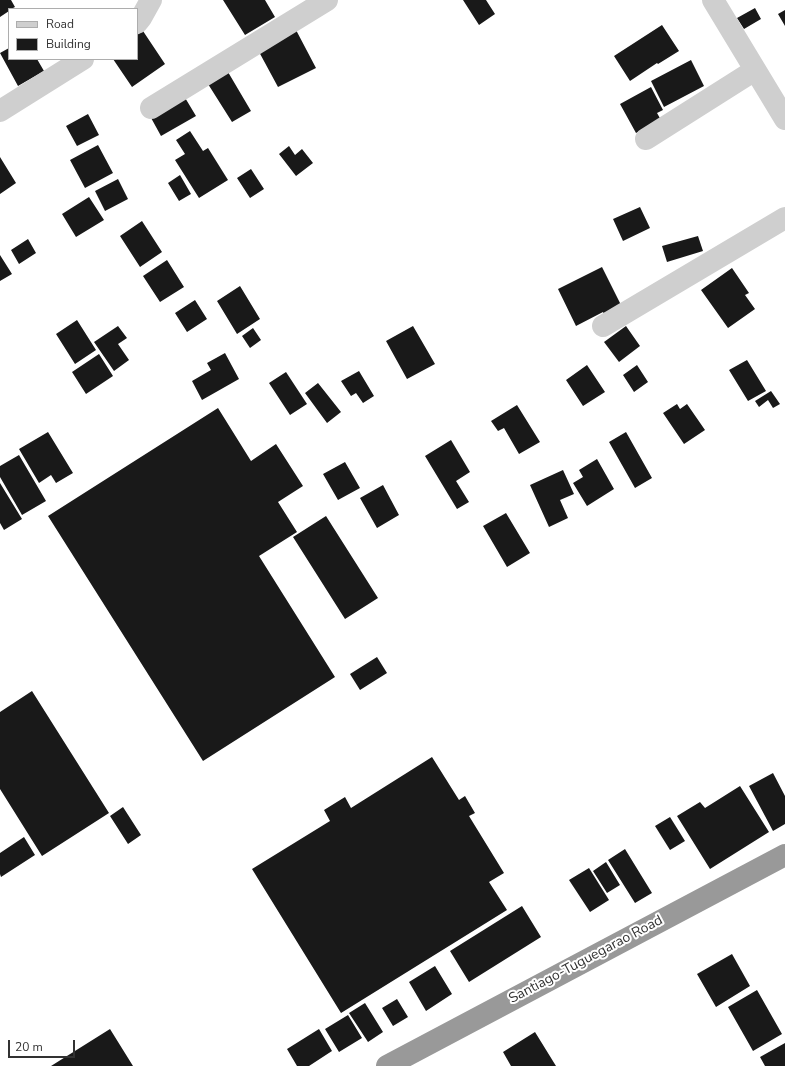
<!DOCTYPE html>
<html>
<head>
<meta charset="utf-8">
<style>
  body { margin:0 }
  #map { position:relative; width:785px; height:1066px; overflow:hidden; background:#fff; font-family:"Nunito Sans",sans-serif }
  canvas { display:block }
  .legend { position:absolute; left:8px; top:8px; width:130px; height:52px; box-sizing:border-box; background:#fff; border:1px solid #adadad; margin:0; padding:5px 7px; list-style:none; font-size:12px; color:#323232 }
  .legend li { display:flex; align-items:center; gap:8px; height:20px }
  .legend b { width:20px; border:1px solid #adadad }
  .scale { position:absolute; left:8px; top:1040px; width:67px; height:18px; box-sizing:border-box; border:2px solid #323232; border-top:0; padding-left:5px; font-size:12px; line-height:14px; white-space:nowrap; color:#323232; -webkit-text-stroke:3px #fff; paint-order:stroke }
</style>
</head>
<body>
<div id="map">
<canvas width="785" height="1066"></canvas>
<ul class="legend">
<li><b style="height:5px;background:#cfcfcf"></b>Road</li>
<li><b style="height:11px;background:#191919"></b>Building</li>
</ul>
<div class="scale">20 m</div>
</div>
<script>
const c = document.querySelector('canvas').getContext('2d');
c.lineJoin = 'round';
function paint(path, color) { c.fillStyle = color; c.fill(path, 'evenodd'); }
function strokePath(path, color, width, dash) { c.strokeStyle = color; c.lineWidth = width; c.lineCap = dash ? 'butt' : 'round'; c.setLineDash(dash || []); c.stroke(path); }
function label(font, color, halo, rows, align = 'center') {
  c.font = font + ' "Nunito Sans",sans-serif'; c.lineWidth = 4; c.setLineDash([]); c.textBaseline = 'middle'; c.strokeStyle = halo; c.fillStyle = color; for (const [text, x, y, turn = 0] of rows) {
    c.save(); c.translate(x, y); c.rotate((+turn || 0) * Math.PI / 180); c.textAlign = isNaN(turn) ? turn : align; if (halo) c.strokeText(text, 0, 0); c.fillText(text, 0, 0); c.restore();
  }
}
paint(new Path2D(`
  M 0,0 L 11,0 L 15,7 L 11,9 L 9,9 L 9,11 L 0,17 Z
  M 223,0 L 265,0 L 275,17 L 245,35 Z
  M 463,0 L 486,0 L 495,14 L 479,25 Z
  M 755,8 L 761,19 L 744,29 L 737,18 Z
  M 785,10 L 785,26 L 778,14 Z
  M 662,25 L 679,51 L 658,64 L 657,63 L 630,81 L 614,56 Z
  M 296,30 L 316,68 L 278,87 L 258,50 Z
  M 143,31 L 165,64 L 132,87 L 113,59 L 137,59 L 137,35 Z
  M 9,48 L 9,59 L 37,59 L 44,71 L 18,86 L 0,53 Z
  M 691,60 L 704,86 L 664,107 L 651,81 Z
  M 228,72 L 251,111 L 232,122 L 208,84 Z
  M 651,87 L 663,110 L 657,113 L 661,120 L 636,133 L 620,104 Z
  M 184,96 L 196,116 L 161,136 L 150,116 Z
  M 88,114 L 99,135 L 77,146 L 66,126 Z
  M 190,131 L 203,151 L 208,148 L 228,180 L 199,198 L 175,160 L 185,154 L 176,140 Z
  M 98,145 L 113,173 L 85,188 L 70,160 Z
  M 289,146 L 295,155 L 302,149 L 313,163 L 296,176 L 279,154 Z
  M 0,157 L 16,183 L 0,194 Z
  M 251,169 L 264,189 L 250,198 L 237,178 Z
  M 180,175 L 191,194 L 179,201 L 168,183 Z
  M 118,179 L 128,199 L 105,211 L 95,191 Z
  M 89,197 L 104,220 L 76,237 L 62,214 Z
  M 640,207 L 650,228 L 623,241 L 613,219 Z
  M 142,221 L 162,252 L 140,267 L 120,236 Z
  M 698,236 L 703,251 L 667,262 L 662,246 Z
  M 28,239 L 36,253 L 19,264 L 11,250 Z
  M 0,255 L 12,274 L 0,281 Z
  M 167,260 L 184,287 L 160,302 L 143,276 Z
  M 602,267 L 624,311 L 607,320 L 603,312 L 576,326 L 558,289 Z
  M 732,268 L 749,293 L 745,295 L 755,309 L 728,328 L 701,290 Z
  M 240,286 L 260,319 L 237,334 L 217,301 Z
  M 195,300 L 207,319 L 187,332 L 175,313 Z
  M 77,320 L 96,350 L 75,364 L 56,334 Z
  M 118,326 L 127,338 L 118,344 L 129,360 L 114,371 L 94,342 Z
  M 413,326 L 435,364 L 407,379 L 386,341 Z
  M 626,326 L 640,346 L 619,362 L 604,342 Z
  M 253,328 L 261,340 L 250,348 L 242,336 Z
  M 225,353 L 239,379 L 202,400 L 192,381 L 211,370 L 207,363 Z
  M 99,354 L 113,376 L 86,394 L 72,372 Z
  M 747,360 L 766,391 L 748,401 L 729,370 Z
  M 587,365 L 605,392 L 583,406 L 566,380 Z
  M 637,365 L 648,382 L 634,392 L 623,375 Z
  M 359,371 L 374,396 L 363,403 L 356,393 L 351,396 L 341,381 Z
  M 286,372 L 307,404 L 290,415 L 269,383 Z
  M 318,383 L 341,412 L 327,423 L 305,393 Z
  M 771,391 L 780,404 L 773,408 L 768,400 L 759,407 L 755,401 Z
  M 677,404 L 680,409 L 687,404 L 705,430 L 684,444 L 663,413 Z
  M 517,405 L 540,442 L 519,454 L 504,428 L 498,431 L 491,421 Z
  M 218,408 L 251,461 L 276,444 L 303,486 L 278,502 L 297,532 L 259,556 L 335,677 L 203,761 L 48,516 Z
  M 48,432 L 73,473 L 56,483 L 51,475 L 39,483 L 19,449 Z
  M 626,432 L 652,478 L 635,488 L 609,442 Z
  M 451,440 L 470,472 L 456,481 L 469,502 L 457,509 L 425,456 Z
  M 19,455 L 46,501 L 22,515 L 0,477 L 0,466 Z
  M 597,459 L 614,489 L 587,506 L 573,483 L 583,477 L 579,470 Z
  M 345,462 L 360,488 L 338,500 L 323,474 Z
  M 563,470 L 574,494 L 560,500 L 568,518 L 549,527 L 530,485 Z
  M 0,483 L 22,519 L 4,530 L 0,523 Z
  M 383,485 L 399,515 L 377,528 L 360,498 Z
  M 506,513 L 530,553 L 507,567 L 483,526 Z
  M 326,516 L 378,598 L 345,619 L 293,537 Z
  M 377,657 L 387,673 L 360,690 L 350,674 Z
  M 32,691 L 109,813 L 42,856 L 0,789 L 0,712 Z
  M 432,757 L 459,800 L 465,796 L 475,813 L 469,816 L 504,873 L 489,882 L 507,910 L 341,1013 L 252,869 L 330,821 L 324,810 L 345,797 L 351,808 Z
  M 773,773 L 785,796 L 785,824 L 773,831 L 749,786 Z
  M 740,786 L 769,832 L 710,869 L 677,816 L 700,802 L 705,808 Z
  M 123,807 L 141,835 L 128,844 L 110,816 Z
  M 670,817 L 685,841 L 670,850 L 655,826 Z
  M 24,837 L 35,855 L 1,877 L 0,874 L 0,853 Z
  M 625,849 L 652,893 L 635,903 L 608,860 Z
  M 606,862 L 620,885 L 607,893 L 593,871 Z
  M 589,868 L 609,900 L 590,912 L 569,880 Z
  M 522,906 L 541,937 L 469,982 L 450,951 Z
  M 732,954 L 750,986 L 716,1007 L 697,974 Z
  M 435,966 L 452,994 L 426,1011 L 409,982 Z
  M 757,990 L 782,1034 L 753,1051 L 728,1007 Z
  M 397,999 L 408,1017 L 393,1026 L 382,1008 Z
  M 365,1003 L 383,1032 L 368,1042 L 349,1013 Z
  M 348,1015 L 362,1038 L 339,1052 L 325,1029 Z
  M 110,1029 L 133,1066 L 51,1066 Z
  M 319,1029 L 332,1051 L 309,1066 L 297,1066 L 287,1049 Z
  M 535,1032 L 556,1066 L 511,1066 L 503,1052 Z
  M 785,1043 L 785,1066 L 765,1066 L 760,1057 Z`), '#191919');
strokePath(new Path2D(`
  M 713,0 L 785,119
  M 137,23 L 141,18 L 151,0
  M 151,108 L 327,0
  M 0,111 L 83,59
  M 646,139 L 755,70
  M 603,326 L 785,218`), '#cfcfcf', 22);
strokePath(new Path2D(`
  M 387,1066 L 785,855`), '#999', 22);
label('14px', '#323232', '#fff', [
  ["Santiago-Tuguegarao Road",586,960,-28]
]);
</script>
</body>
</html>
